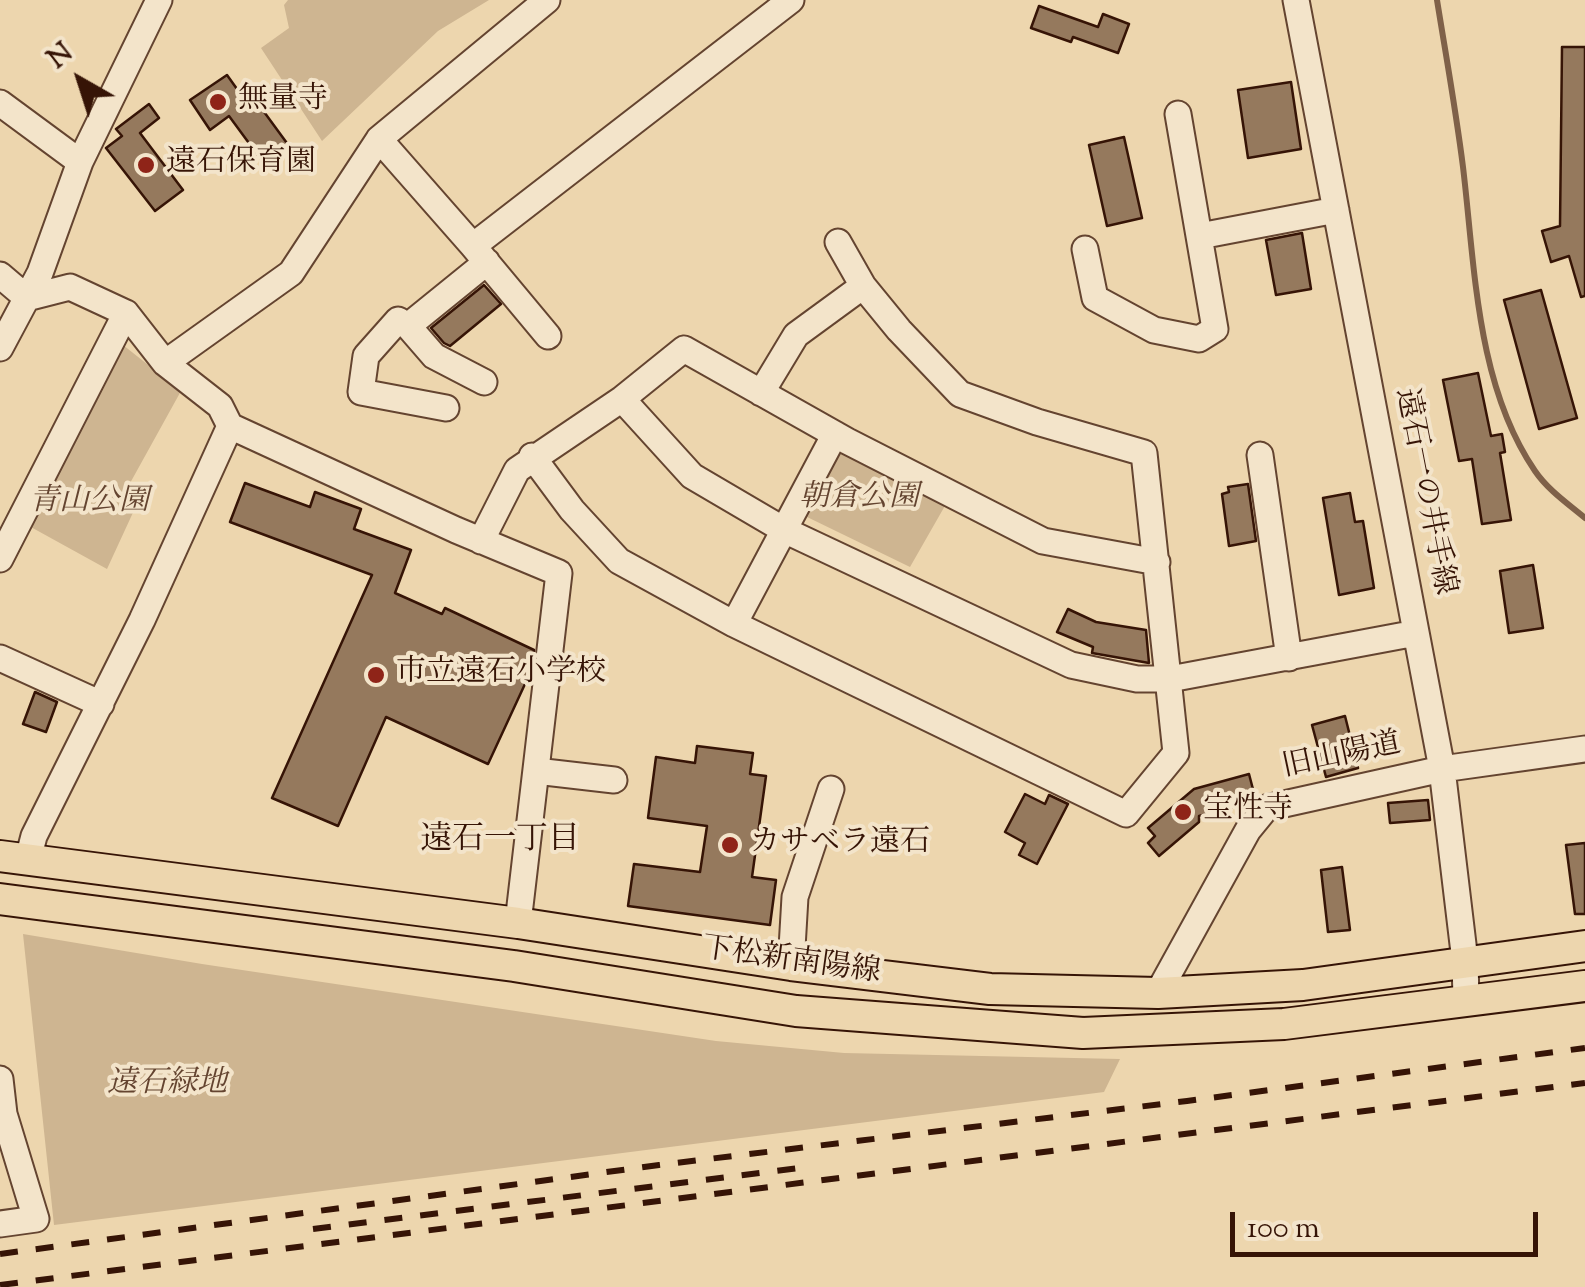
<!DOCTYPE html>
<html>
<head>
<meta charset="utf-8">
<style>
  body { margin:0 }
  #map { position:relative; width:1585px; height:1287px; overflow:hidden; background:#edd6ae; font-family:"Sorts Mill Goudy",serif }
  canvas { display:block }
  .north { position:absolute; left:30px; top:30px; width:100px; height:100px; -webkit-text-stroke:8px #f3e4ca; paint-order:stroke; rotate:321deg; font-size:28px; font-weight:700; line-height:40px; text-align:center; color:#361406 }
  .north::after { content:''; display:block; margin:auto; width:35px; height:45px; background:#361406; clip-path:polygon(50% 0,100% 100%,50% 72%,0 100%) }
  .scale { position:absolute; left:1230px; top:1212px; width:308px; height:45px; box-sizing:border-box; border:5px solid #361406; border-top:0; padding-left:12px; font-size:30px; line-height:35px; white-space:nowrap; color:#361406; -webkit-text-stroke:8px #f3e4ca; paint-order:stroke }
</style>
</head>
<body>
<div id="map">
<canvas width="1585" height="1287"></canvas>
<div class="north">N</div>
<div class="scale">100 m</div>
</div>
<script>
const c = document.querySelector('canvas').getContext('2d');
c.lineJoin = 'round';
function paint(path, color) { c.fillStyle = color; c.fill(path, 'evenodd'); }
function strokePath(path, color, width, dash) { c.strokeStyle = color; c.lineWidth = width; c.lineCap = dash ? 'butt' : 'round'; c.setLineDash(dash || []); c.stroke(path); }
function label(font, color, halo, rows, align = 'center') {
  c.font = font + ' "Sorts Mill Goudy","Noto Serif JP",serif'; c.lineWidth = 8; c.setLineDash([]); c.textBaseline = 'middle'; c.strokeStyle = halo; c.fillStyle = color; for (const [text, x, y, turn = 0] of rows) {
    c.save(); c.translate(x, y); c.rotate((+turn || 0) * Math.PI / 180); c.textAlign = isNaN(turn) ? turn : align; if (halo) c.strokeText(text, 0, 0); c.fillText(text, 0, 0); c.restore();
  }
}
paint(new Path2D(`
  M 288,0 L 489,0 L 438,31 L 322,141 L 261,48 L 289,28 L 284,5 Z
  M 123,345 L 181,391 L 129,485 L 142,493 L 107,569 L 29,526 Z
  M 841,449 L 946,504 L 910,567 L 805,516 Z
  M 23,934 L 202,964 L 716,1041 L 844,1053 L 1120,1059 L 1104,1092 L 54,1225 Z`), '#ceb591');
strokePath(new Path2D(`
  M 1437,0 C 1446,56 1456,111 1463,167 C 1475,266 1476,385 1535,471 C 1548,490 1567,503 1585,518`), '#7f6149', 6);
const building = new Path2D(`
  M 1039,6 L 1098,27 L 1103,14 L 1129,24 L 1118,53 L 1073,37 L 1071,42 L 1031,28 Z
  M 1562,47 L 1585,47 L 1585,296 L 1581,297 L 1569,256 L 1551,262 L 1542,231 L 1560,226 Z
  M 227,75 L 252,110 L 259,105 L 292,150 L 268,169 L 229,116 L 210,130 L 190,100 Z
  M 1291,82 L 1301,149 L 1248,158 L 1238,90 Z
  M 149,104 L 159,118 L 140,133 L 183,190 L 155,211 L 106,148 L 122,136 L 116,129 Z
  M 1124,137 L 1142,218 L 1107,226 L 1089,145 Z
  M 1302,233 L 1311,289 L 1276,295 L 1266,240 Z
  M 484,285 L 501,304 L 450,346 L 444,343 L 431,328 Z
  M 1541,290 L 1577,418 L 1539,429 L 1504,300 Z
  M 1478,373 L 1491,436 L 1502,434 L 1505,452 L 1500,453 L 1511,520 L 1482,524 L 1472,459 L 1459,461 L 1443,380 Z
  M 245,483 L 310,507 L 315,492 L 361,509 L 354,529 L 411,550 L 395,593 L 442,614 L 445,608 L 534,650 L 531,671 L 488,764 L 386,717 L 338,826 L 272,798 L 372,575 L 230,522 Z
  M 1248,484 L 1256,541 L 1229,546 L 1222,494 L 1229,492 L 1228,487 Z
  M 1350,493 L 1355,522 L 1363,521 L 1374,588 L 1339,595 L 1323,498 Z
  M 1533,565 L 1543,628 L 1509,633 L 1500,571 Z
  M 1068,609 L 1096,622 L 1146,630 L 1149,663 L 1092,653 L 1093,647 L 1057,632 Z
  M 35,692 L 57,702 L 46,732 L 23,724 Z
  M 1345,716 L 1358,768 L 1326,777 L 1312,725 Z
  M 697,746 L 753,753 L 750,774 L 766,776 L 752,877 L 776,880 L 770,925 L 628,906 L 634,864 L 700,872 L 707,826 L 648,818 L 656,757 L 695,763 Z
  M 1249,774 L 1255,797 L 1250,803 L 1199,816 L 1199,822 L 1159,856 L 1148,843 L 1155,836 L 1148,828 L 1194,789 Z
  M 1025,794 L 1045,804 L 1049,795 L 1068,804 L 1037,864 L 1019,855 L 1025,843 L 1005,832 Z
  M 1428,800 L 1430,820 L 1390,823 L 1388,803 Z
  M 1585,843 L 1585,914 L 1575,914 L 1566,845 Z
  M 1342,867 L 1350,930 L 1328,932 L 1321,870 Z`);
paint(building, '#95795d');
strokePath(building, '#361406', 2.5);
const minor = new Path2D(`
  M 1296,0 L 1442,769 L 1465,961 L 1466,999
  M 0,103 L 80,162
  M 379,139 L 473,246 L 791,0
  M 1200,236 L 1336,210
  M 473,246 L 548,336
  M 1085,249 L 1095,298 L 1154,330 L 1199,339 L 1215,329 L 1178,114
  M 0,275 L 27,298
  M 27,298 L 70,287 L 126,313 L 165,363 L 220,406 L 230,426 L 456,530 L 559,573 L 518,923
  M 408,326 L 487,262
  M 0,348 L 40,273 L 80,162 L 159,0
  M 165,363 L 291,273 L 379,139 L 547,0
  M 761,393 L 796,335 L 863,286
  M 622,399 L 692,476 L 784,530 L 1071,665 L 1137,679 L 1170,679 L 1416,633
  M 446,408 L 361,392 L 366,356 L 398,320 L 408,326 L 434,356 L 484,382
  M 1260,455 L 1289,658
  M 532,456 L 572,510 L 619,561 L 734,624 L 1126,814 L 1176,753 L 1144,453 L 1037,422 L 960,394 L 899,330 L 863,286 L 838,242
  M 481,541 L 517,470 L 622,399 L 684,349 L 847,441 L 1043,541 L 1157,562
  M 0,559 L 126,313
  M 734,624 L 835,434
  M 0,658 L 101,704
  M 536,771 L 614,780
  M 28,859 L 34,836 L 142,620 L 230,426
  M 791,965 L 795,897 L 831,789
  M 1158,993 L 1248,830 L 1266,808 L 1442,769 L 1585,749
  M 0,1079 L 4,1114 L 36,1219 L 0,1224`);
const major = new Path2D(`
  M 0,856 L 518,923 L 791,965 L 990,989 L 1158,993 L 1303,985 L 1585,946
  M 0,899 L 514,966 L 796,1011 L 1083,1033 L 1284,1024 L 1585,986`);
strokePath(minor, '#644430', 29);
strokePath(major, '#361406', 34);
strokePath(minor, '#f3e4ca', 25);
strokePath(major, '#edd6ae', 30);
strokePath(new Path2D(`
  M 313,1229 L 799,1168
  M 0,1254 L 659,1165 L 1187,1101 L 1585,1048
  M 0,1285 L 1585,1083`), '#361406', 6, [18, 18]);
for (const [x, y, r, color] of [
  [218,102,10,"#8f2418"],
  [146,165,10,"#8f2418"],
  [376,675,10,"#8f2418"],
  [1183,812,10,"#8f2418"],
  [730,845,10,"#8f2418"]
]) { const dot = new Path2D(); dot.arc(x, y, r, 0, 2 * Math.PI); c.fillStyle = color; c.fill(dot); strokePath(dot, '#f3e4ca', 4); }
label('30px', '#361406', '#f3e4ca', [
  ["無量寺",238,102],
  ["遠石保育園",166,165],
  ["市立遠石小学校",396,675],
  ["宝性寺",1203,812],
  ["カサベラ遠石",750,845]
], 'left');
label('30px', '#361406', '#f3e4ca', [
  ["遠石一の井手線",1423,492,79],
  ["旧山陽道",1342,758,-12],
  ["下松新南陽線",791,963,8]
]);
label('italic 30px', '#644430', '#f3e4ca', [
  ["朝倉公園",859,500],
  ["青山公園",89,504],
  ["遠石緑地",167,1086]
]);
label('32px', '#361406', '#f3e4ca', [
  ["遠石一丁目",500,843]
]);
</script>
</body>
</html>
